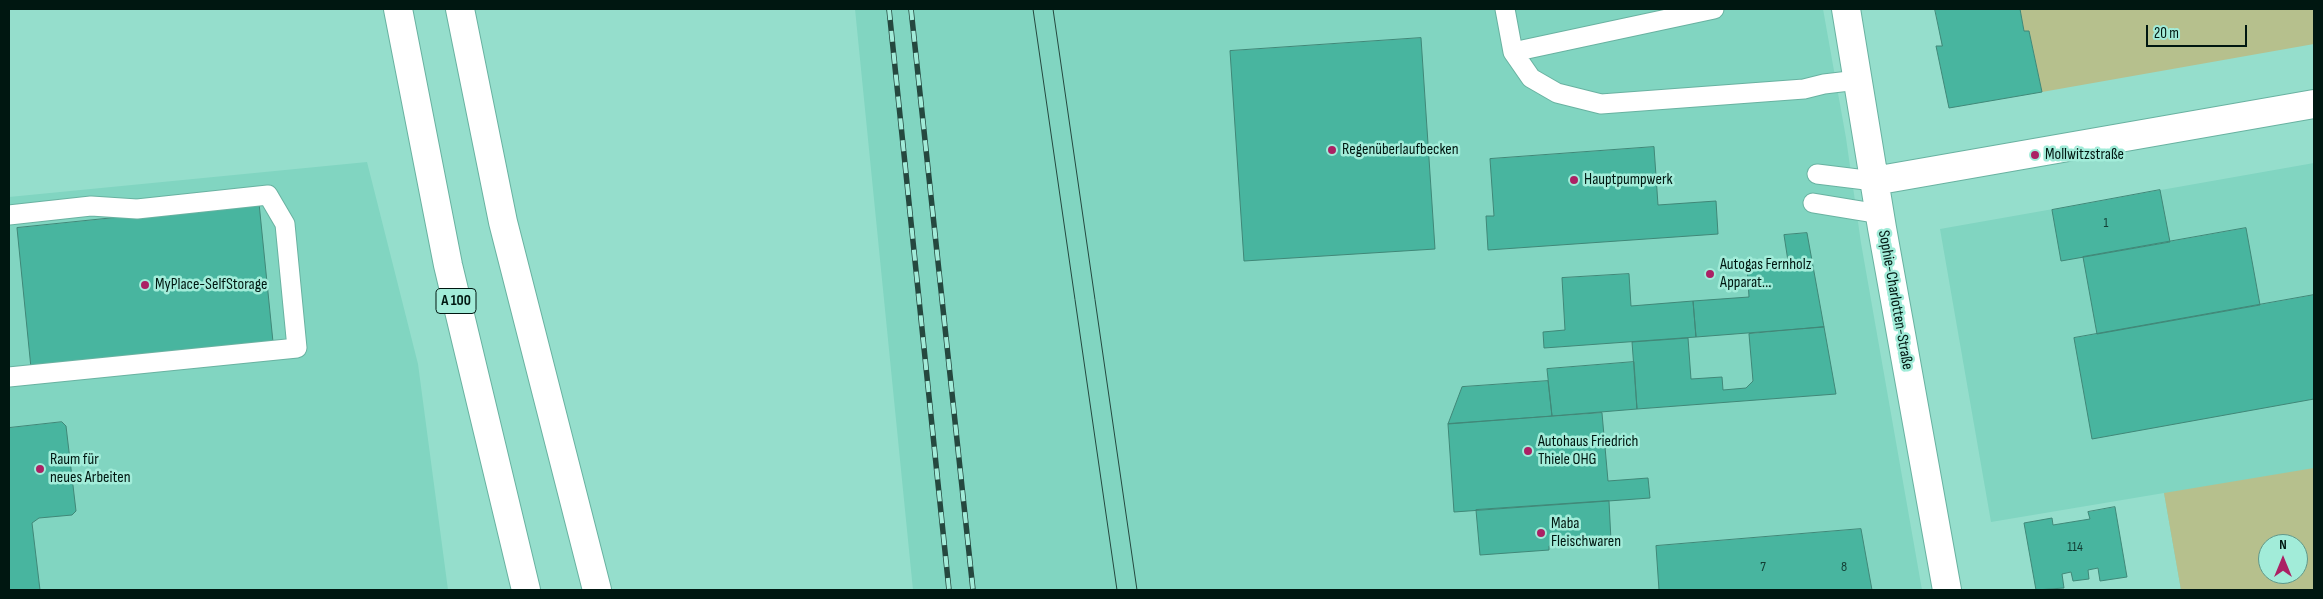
<!DOCTYPE html>
<html>
<head>
<meta charset="utf-8">
<style>
  body { margin:0 }
  #map { position:relative; width:2323px; height:599px; overflow:hidden; background:#95decc; font-family:"Sofia Sans Condensed",sans-serif }
  canvas { display:block }
  .frame { position:absolute; inset:0; border:10px solid #001711; pointer-events:none }
  .north { position:absolute; left:2258px; top:534px; width:50px; height:50px; box-sizing:border-box; background:#a2ecd9; border:1px solid #619789; border-radius:50%; rotate:0deg; font-size:14px; font-weight:700; line-height:20px; text-align:center; color:#001711 }
  .north::after { content:''; display:block; margin:auto; width:18px; height:22px; background:#ab2164; clip-path:polygon(50% 0,100% 100%,50% 72%,0 100%) }
  .scale { position:absolute; left:2146px; top:25px; width:101px; height:22px; box-sizing:border-box; border:2px solid #001711; border-top:0; padding-left:6px; font-size:15px; line-height:18px; white-space:nowrap; color:#001711; -webkit-text-stroke:4px #a2ecd9; paint-order:stroke }
</style>
</head>
<body>
<div id="map">
<canvas width="2323" height="599"></canvas>
<div class="frame"></div>
<div class="north">N</div>
<div class="scale">20 m</div>
</div>
<script>
const c = document.querySelector('canvas').getContext('2d');
c.lineJoin = 'round';
function paint(path, color) { c.fillStyle = color; c.fill(path, 'evenodd'); }
function strokePath(path, color, width, dash) { c.strokeStyle = color; c.lineWidth = width; c.lineCap = dash ? 'butt' : 'round'; c.setLineDash(dash || []); c.stroke(path); }
function label(font, color, halo, rows, align = 'center') {
  c.font = font + ' "Sofia Sans Condensed",sans-serif'; c.lineWidth = 5; c.setLineDash([]); c.textBaseline = 'middle'; c.strokeStyle = halo; c.fillStyle = color; for (const [text, x, y, turn = 0] of rows) {
    c.save(); c.translate(x, y); c.rotate((+turn || 0) * Math.PI / 180); c.textAlign = isNaN(turn) ? turn : align; if (halo) c.strokeText(text, 0, 0); c.fillText(text, 0, 0); c.restore();
  }
}
paint(new Path2D(`
  M 855,9 L 1823,9 L 1846,138 L 1861,243 L 1922,590 L 913,590 Z
  M 367,162 L 418,364 L 448,590 L 9,590 L 9,197 Z
  M 2314,163 L 2314,590 L 2181,590 L 2164,493 L 1991,522 L 1940,229 ZM 2268,544 L 2298,544 L 2298,574 L 2268,574 Z`), '#81d5c1');
paint(new Path2D(`
  M 2020,9 L 2314,9 L 2314,44 L 2042,92 L 2029,31 L 2024,31 Z
  M 2314,468 L 2314,590 L 2181,590 L 2164,493 ZM 2268,544 L 2298,544 L 2298,574 L 2268,574 Z`), '#b6c08d');
const building = new Path2D(`
  M 1935,9 L 2020,9 L 2024,31 L 2029,31 L 2042,92 L 1949,108 L 1936,46 L 1942,46 Z
  M 1421,38 L 1435,249 L 1244,261 L 1230,51 Z
  M 1654,147 L 1658,205 L 1716,201 L 1718,234 L 1488,250 L 1486,216 L 1494,216 L 1490,159 Z
  M 2160,190 L 2170,242 L 2061,261 L 2052,210 Z
  M 259,203 L 273,342 L 31,368 L 17,228 Z
  M 2246,228 L 2260,305 L 2097,334 L 2083,257 Z
  M 1807,233 L 1824,327 L 1696,337 L 1693,301 L 1749,297 L 1747,264 L 1788,261 L 1784,235 Z
  M 1629,274 L 1631,306 L 1693,301 L 1696,337 L 1544,348 L 1543,332 L 1565,330 L 1562,278 Z
  M 2314,295 L 2314,399 L 2092,439 L 2074,338 Z
  M 1824,327 L 1836,394 L 1637,409 L 1632,342 L 1688,338 L 1691,379 L 1722,377 L 1723,390 L 1746,388 L 1753,381 L 1749,334 Z
  M 1634,362 L 1637,409 L 1552,416 L 1547,369 Z
  M 1548,381 L 1552,416 L 1448,424 L 1462,387 Z
  M 1602,413 L 1608,481 L 1648,478 L 1650,498 L 1454,512 L 1448,424 Z
  M 62,422 L 66,426 L 76,511 L 72,515 L 39,518 L 32,523 L 40,590 L 9,590 L 9,428 Z
  M 1609,501 L 1611,541 L 1549,546 L 1549,550 L 1480,555 L 1476,510 Z
  M 2115,507 L 2127,577 L 2100,581 L 2098,568 L 2088,570 L 2089,579 L 2073,581 L 2071,572 L 2062,574 L 2064,588 L 2036,590 L 2024,523 L 2052,518 L 2053,525 L 2090,519 L 2088,512 Z
  M 1861,529 L 1872,590 L 1659,590 L 1656,546 Z`);
paint(building, '#48b59f');
strokePath(building, '#408878', 1);
const service = new Path2D(`
  M 1505,9 L 1513,52 L 1531,78 L 1557,93 L 1601,104 L 1804,89 L 1824,84 L 1858,80
  M 1513,52 L 1714,9
  M 1817,174 L 1874,181
  M 1813,203 L 1880,214
  M 9,215 L 91,206 L 137,209 L 268,195 L 285,224 L 297,348 L 9,377`);
const minor = new Path2D(`
  M 1846,9 L 1882,228 L 1947,590
  M 1874,181 L 2314,104`);
const motorway = new Path2D(`
  M 398,9 L 448,265 L 526,590
  M 460,9 L 503,222 L 597,590`);
strokePath(service, '#69b2a1', 21);
strokePath(minor, '#69b2a1', 30);
strokePath(motorway, '#69b2a1', 30);
strokePath(service, '#fff', 19);
strokePath(minor, '#fff', 28);
strokePath(motorway, '#fff', 28);
strokePath(new Path2D(`
  M 1033,9 L 1117,590
  M 1053,9 L 1137,590`), '#25483f', 1);
const rail = new Path2D(`
  M 889,9 L 949,590
  M 911,9 L 973,590`);
strokePath(rail, '#25483f', 5.5);
strokePath(rail, '#a2ecd9', 4, [11]);
for (const [x, y, r, color] of [
  [1332,150,5,"#ab2164"],
  [2035,155,5,"#ab2164"],
  [1574,180,5,"#ab2164"],
  [1710,274,5,"#ab2164"],
  [145,285,5,"#ab2164"],
  [1528,451,5,"#ab2164"],
  [40,469,5,"#ab2164"],
  [1541,533,5,"#ab2164"]
]) { const dot = new Path2D(); dot.arc(x, y, r, 0, 2 * Math.PI); c.fillStyle = color; c.fill(dot); strokePath(dot, '#a2ecd9', 2); }
label('14px', '#123e34', null, [
  ["1",2106,223],
  ["114",2075,547],
  ["7",1763,567],
  ["8",1844,567]
]);
for (const [x, y, w] of [
  [456,301,40]
]) { const box = new Path2D(); box.roundRect(x - w / 2, y - 12.5, w, 25, 4); c.fillStyle = '#a2ecd9'; c.fill(box); strokePath(box, '#001711', 1); }
label('bold 15px', '#001711', null, [
  ["A 100",456,301]
]);
label('16px', '#001711', '#a2ecd9', [
  ["Regenüberlaufbecken",1342,150],
  ["Mollwitzstraße",2045,155],
  ["Hauptpumpwerk",1584,180],
  ["Autogas Fernholz",1720,265],
  ["Apparat...",1720,283],
  ["MyPlace-SelfStorage",155,285],
  ["Autohaus Friedrich",1538,442],
  ["Thiele OHG",1538,460],
  ["Raum für",50,460],
  ["neues Arbeiten",50,478],
  ["Maba",1551,524],
  ["Fleischwaren",1551,542]
], 'left');
label('16px', '#001711', '#a2ecd9', [
  ["Sophie-Charlotten-Straße",1895,300,80]
]);
</script>
</body>
</html>
